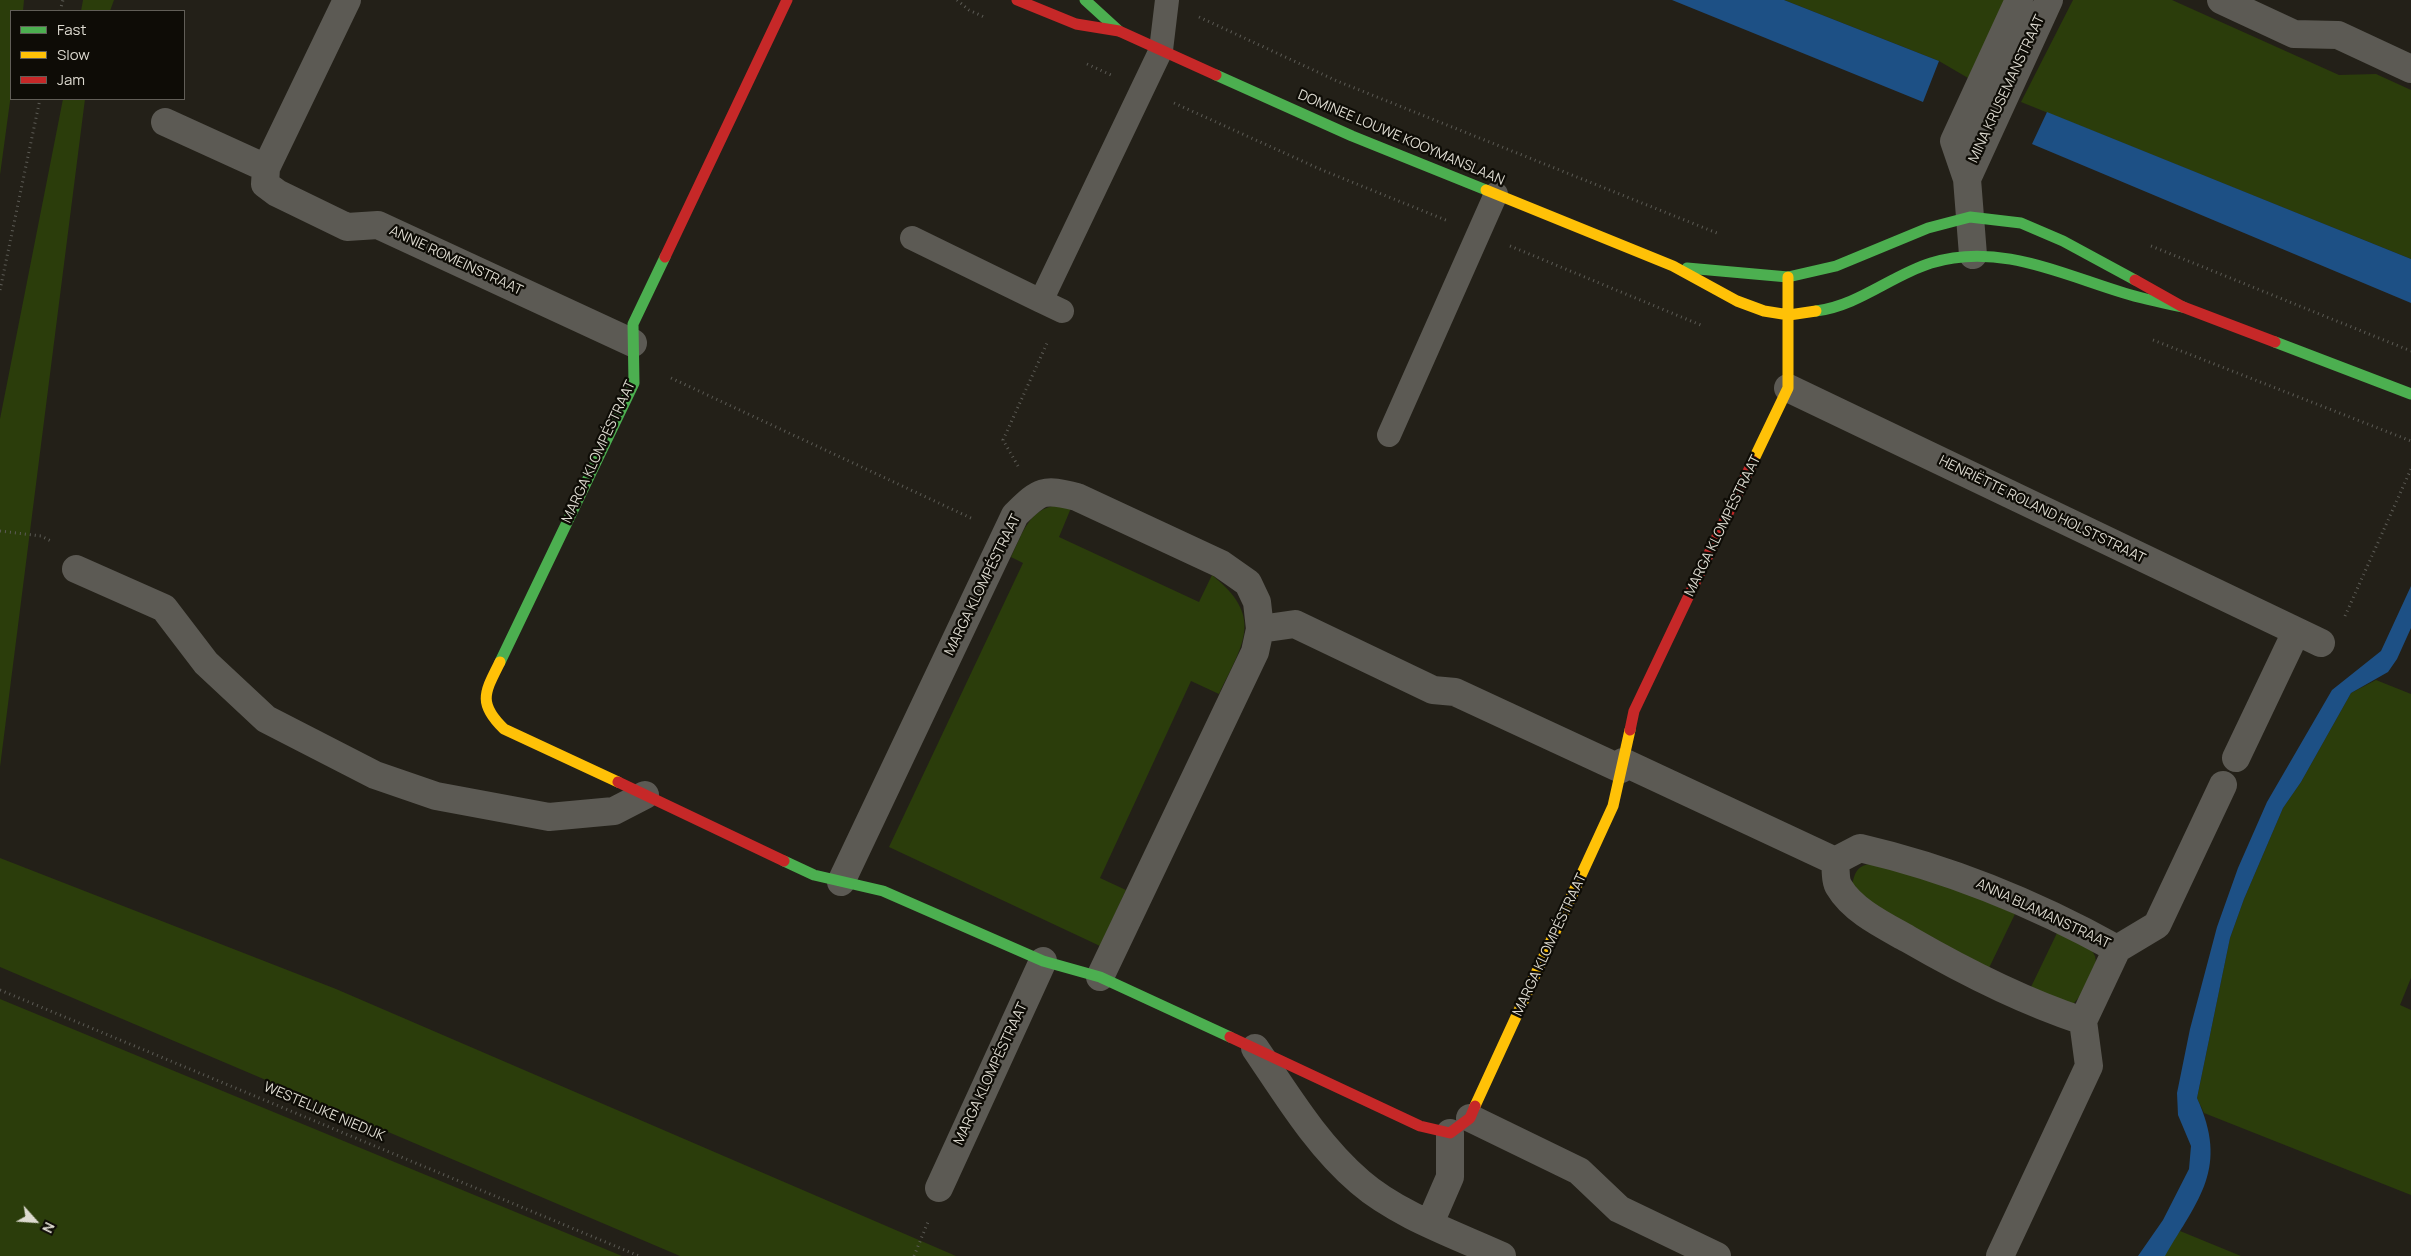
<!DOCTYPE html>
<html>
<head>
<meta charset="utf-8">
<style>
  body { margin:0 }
  #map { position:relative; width:2411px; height:1256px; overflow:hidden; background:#232018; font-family:Manrope,sans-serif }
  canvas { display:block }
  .legend { position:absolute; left:10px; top:10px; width:175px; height:90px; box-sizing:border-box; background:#0e0c06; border:1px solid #615e57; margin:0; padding:6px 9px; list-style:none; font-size:15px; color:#dddad0 }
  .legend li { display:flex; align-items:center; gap:10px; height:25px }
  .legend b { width:25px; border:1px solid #615e57 }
  .north { position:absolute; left:10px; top:1196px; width:50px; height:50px; -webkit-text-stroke:4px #0e0c06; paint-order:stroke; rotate:116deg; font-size:14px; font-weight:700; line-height:20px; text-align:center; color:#dddad0 }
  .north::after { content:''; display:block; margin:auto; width:18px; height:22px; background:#dddad0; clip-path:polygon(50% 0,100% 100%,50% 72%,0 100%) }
</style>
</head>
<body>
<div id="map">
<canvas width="2411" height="1256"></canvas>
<ul class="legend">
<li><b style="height:6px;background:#4caf50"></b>Fast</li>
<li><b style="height:6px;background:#ffc107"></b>Slow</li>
<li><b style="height:6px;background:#c62828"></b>Jam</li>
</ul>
<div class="north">N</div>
</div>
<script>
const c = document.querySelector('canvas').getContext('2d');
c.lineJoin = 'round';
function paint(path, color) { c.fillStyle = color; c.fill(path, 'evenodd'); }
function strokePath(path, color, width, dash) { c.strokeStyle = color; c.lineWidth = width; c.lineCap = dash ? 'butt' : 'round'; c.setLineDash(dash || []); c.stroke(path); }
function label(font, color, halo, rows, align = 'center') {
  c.font = font + ' Manrope,sans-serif'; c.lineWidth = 4.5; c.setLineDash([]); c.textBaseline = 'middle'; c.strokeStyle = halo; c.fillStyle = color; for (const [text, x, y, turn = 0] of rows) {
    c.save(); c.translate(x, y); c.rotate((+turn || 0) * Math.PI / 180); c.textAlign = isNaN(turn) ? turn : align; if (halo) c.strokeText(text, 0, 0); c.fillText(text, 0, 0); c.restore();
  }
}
paint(new Path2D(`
  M 0,0 L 24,0 L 23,11 L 11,11 L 11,94 L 0,175 Z
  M 83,0 L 114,0 L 110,11 L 81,11 Z
  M 1784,0 L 2005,0 L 1968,78 L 1939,61 Z
  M 2073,0 L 2172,0 L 2339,75 L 2376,74 L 2411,90 L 2411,259 L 2021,102 Z
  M 63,99 L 85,99 L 0,767 L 0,419 Z
  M 1057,505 L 1071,508 L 1059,537 L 1199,602 L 1212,575 C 1264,617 1244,642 1219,694 L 1191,681 L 1100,878 L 1126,890 L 1100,946 L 889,847 L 1023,563 L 1011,557 C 1023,533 1028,510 1057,505 Z
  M 2376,680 L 2411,694 L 2411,978 L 2400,1005 L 2411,1010 L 2411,1195 L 2204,1113 L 2197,1098 L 2230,938 L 2244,899 L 2283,808 L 2301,782 L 2351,693 Z
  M 0,858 L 336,989 L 956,1256 L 680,1256 L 0,967 Z
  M 1875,863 L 1967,893 L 2015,914 L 1989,968 L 1934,941 L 1860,896 L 1852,886 C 1855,870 1858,865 1875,863 Z
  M 2057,933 L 2091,949 L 2095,956 L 2096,962 L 2080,996 L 2074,1003 L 2064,1003 L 2031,987 Z
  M 0,999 L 622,1256 L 0,1256 Z
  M 2180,1231 L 2241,1256 L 2162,1256 Z`), '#2b3d0b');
paint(new Path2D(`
  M 1672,0 L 1784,0 L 1939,61 L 1923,102 Z
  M 2047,112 L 2411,259 L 2411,303 L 2032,144 Z
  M 2411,586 L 2411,628 L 2397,659 L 2388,672 L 2351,693 L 2301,782 L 2283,808 L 2244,899 L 2230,938 L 2197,1098 C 2229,1168 2199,1198 2165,1256 L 2138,1256 L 2163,1220 L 2189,1169 L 2191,1146 L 2178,1115 L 2177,1093 L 2190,1029 L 2217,927 L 2238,868 L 2267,802 L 2332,690 L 2381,651 Z`), '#1d5085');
strokePath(new Path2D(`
  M 957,0 L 969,10 L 984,17
  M 60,11 L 63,0
  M 1199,17 L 1337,81 L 1717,233
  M 1087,64 L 1111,75
  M 1174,103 L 1322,170 L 1448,221
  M 1510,246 L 1703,326
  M 2151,246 L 2411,351
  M 0,290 L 40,99
  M 2153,340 L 2411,441
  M 671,378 L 973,519
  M 1018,466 L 1003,440 L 1048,341
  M 0,531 L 41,536 L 53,542
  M 2345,616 L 2411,469
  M 0,990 L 639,1256
  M 914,1256 L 928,1222`), '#5c5b55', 3, [1, 4]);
strokePath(new Path2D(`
  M 912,238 L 1041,301 L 1161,50 L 1167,0
  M 1041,301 L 1062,311
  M 1389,435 L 1496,194`), '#5c5a54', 24);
strokePath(new Path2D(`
  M 347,0 L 266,168 L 265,184 L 277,193 L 347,227 L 378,225 L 633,343
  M 2221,0 L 2294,34 L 2338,35 L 2411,69
  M 165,122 L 266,168
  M 1967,179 L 2049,0
  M 1973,255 L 1967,179 L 1954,141 L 2019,0
  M 1788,388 L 2321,643
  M 76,569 L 164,608 L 206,663 L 266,719 L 375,775 L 436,796 L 549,817 L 614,811 L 645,795
  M 1260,629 L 1295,624 L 1433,690 L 1455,692 L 1621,769
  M 2236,758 L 2296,632
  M 1623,762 L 1835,861 L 1860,848 C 1951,869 2036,904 2117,949 L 2083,1021 C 2022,1001 1965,972 1908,939 C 1885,926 1853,911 1839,887 C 1835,881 1836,869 1835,861
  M 841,882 L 1015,515 C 1040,491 1042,488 1077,497 L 1221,564 L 1248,583 L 1257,602 L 1260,629 L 1255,652 L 1100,977
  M 2117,949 L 2157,925 L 2223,785
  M 1255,1048 C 1287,1095 1316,1144 1360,1182 C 1398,1215 1456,1235 1502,1256
  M 1470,1118 L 1579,1171 L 1619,1209 L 1717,1256
  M 939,1188 L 1043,961
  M 1430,1223 L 1450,1177 L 1450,1133
  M 2000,1256 L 2089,1066 L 2083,1021`), '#5c5a54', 28);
strokePath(new Path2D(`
  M 1085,0 L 1119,31
  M 1216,75 L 1352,136 L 1486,190
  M 1687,268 L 1788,277 L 1836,266 L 1928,228 L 1970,217 L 2021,223 L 2063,241 L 2135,280
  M 1816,311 C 1858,306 1892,275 1931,263 C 1998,242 2061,274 2124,293 C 2143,299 2163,303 2183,307
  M 2275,342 L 2411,394
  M 500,662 L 634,383 L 633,324 L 665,257
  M 784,861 L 814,875 L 883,891 L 1043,961 L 1100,977 L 1230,1037`), '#4caf50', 11);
strokePath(new Path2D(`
  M 1486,190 L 1673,266 L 1737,301 L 1764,311 L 1789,315 L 1816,311
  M 1753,461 L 1788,388 L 1788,277
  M 500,662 C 485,692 477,703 504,729 L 618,782
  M 1475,1106 L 1613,806 L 1630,730`), '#ffc107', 11);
strokePath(new Path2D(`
  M 1017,0 L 1076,24 L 1119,31 L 1216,75
  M 665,257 L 787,0
  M 2135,280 L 2183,307 L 2275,342
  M 1630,730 L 1634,711 L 1753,461
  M 618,782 L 784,861
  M 1230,1037 L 1420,1126 L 1450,1133 L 1470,1118 L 1475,1106`), '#c62828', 11);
label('14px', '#dddad0', '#0e0c06', [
  ["MINA KRUSEMANSTRAAT",2007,89,-65],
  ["DOMINEE LOUWE KOOYMANSLAAN",1401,138,23],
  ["ANNIE ROMEINSTRAAT",456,261,25],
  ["MARGA KLOMPÉSTRAAT",599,452,-65],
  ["HENRIËTTE ROLAND HOLSTSTRAAT",2042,510,26],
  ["MARGA KLOMPÉSTRAAT",1723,526,-64],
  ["MARGA KLOMPÉSTRAAT",983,585,-64],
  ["ANNA BLAMANSTRAAT",2043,914,25],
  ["MARGA KLOMPÉSTRAAT",1550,945,-65],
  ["MARGA KLOMPÉSTRAAT",991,1074,-65],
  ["WESTELIJKE NIEDIJK",324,1112,23]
]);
</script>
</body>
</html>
